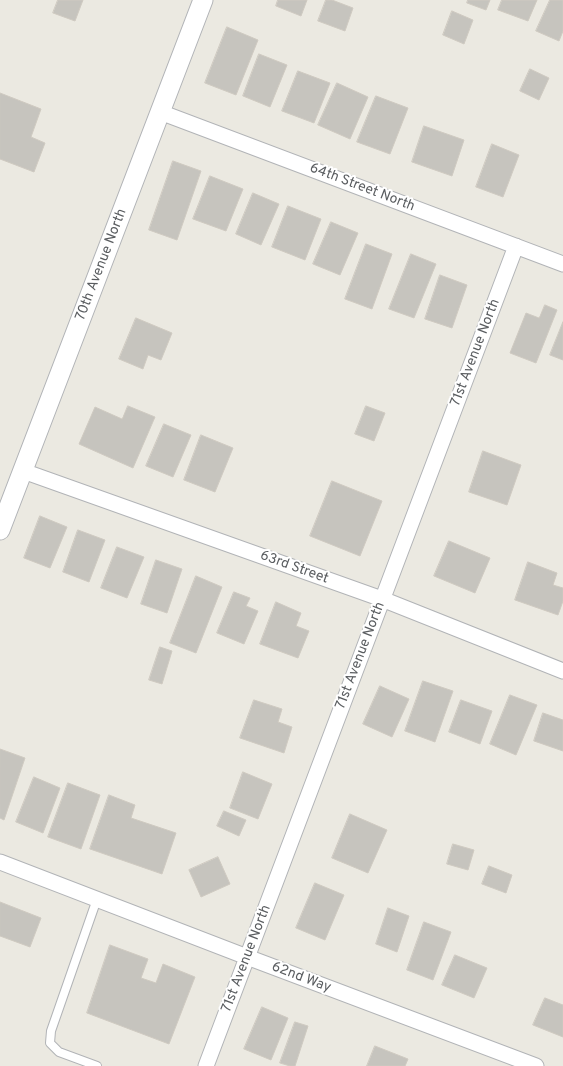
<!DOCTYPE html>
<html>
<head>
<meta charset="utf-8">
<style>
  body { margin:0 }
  canvas { display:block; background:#ebe9e1 }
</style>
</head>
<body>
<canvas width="563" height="1066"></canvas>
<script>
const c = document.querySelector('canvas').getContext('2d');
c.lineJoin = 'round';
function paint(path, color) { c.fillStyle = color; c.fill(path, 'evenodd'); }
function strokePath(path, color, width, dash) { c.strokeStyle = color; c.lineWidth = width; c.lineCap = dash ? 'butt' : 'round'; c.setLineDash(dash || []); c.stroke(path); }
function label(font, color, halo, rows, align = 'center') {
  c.font = font + ' Overpass,sans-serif'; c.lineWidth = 4; c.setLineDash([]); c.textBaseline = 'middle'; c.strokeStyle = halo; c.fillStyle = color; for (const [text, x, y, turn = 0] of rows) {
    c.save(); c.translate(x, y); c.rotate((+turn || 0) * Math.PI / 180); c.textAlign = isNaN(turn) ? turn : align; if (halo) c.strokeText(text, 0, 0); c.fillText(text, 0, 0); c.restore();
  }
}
const building = new Path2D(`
  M 58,0 L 83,0 L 75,21 L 53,13 Z
  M 278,0 L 307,0 L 301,16 L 276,6 Z
  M 326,0 L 332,0 L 353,8 L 345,31 L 318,21 Z
  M 468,0 L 490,0 L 486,10 L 467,3 Z
  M 502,0 L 537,0 L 528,21 L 498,10 Z
  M 550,0 L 563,0 L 563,31 L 559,41 L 536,31 Z
  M 452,11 L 473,20 L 464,44 L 443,35 Z
  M 227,27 L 258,40 L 236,95 L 205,83 Z
  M 259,54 L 287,65 L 270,107 L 243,96 Z
  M 530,69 L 549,78 L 539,100 L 520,91 Z
  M 298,71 L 330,83 L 314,123 L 282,111 Z
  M 337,83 L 368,97 L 350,139 L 318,125 Z
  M 0,93 L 41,109 L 31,137 L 45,143 L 34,172 L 0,159 Z
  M 376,96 L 408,108 L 390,154 L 357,142 Z
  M 424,126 L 464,140 L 452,176 L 412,162 Z
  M 492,144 L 519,155 L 503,197 L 476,187 Z
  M 173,161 L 201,171 L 177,240 L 149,230 Z
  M 210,176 L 243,189 L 226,231 L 193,219 Z
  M 253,193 L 279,204 L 261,245 L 236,234 Z
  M 288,206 L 321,219 L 305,260 L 272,247 Z
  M 331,222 L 358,233 L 340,275 L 313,264 Z
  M 366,244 L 392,254 L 372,309 L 345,299 Z
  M 411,254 L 436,264 L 414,318 L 389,309 Z
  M 440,275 L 467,285 L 452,328 L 425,319 Z
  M 545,305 L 557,310 L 536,363 L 510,353 L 526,313 L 539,318 Z
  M 136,318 L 172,333 L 161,360 L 148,355 L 143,369 L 119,359 Z
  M 563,322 L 563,360 L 550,355 Z
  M 128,406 L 155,417 L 133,468 L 79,444 L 95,407 L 122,419 Z
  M 366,406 L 385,413 L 374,441 L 355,434 Z
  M 164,424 L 191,435 L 173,477 L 146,466 Z
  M 201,435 L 233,448 L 215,492 L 184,480 Z
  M 483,451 L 521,465 L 507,505 L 469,492 Z
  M 332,481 L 382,501 L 360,556 L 310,536 Z
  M 40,516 L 67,527 L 50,568 L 24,558 Z
  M 78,530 L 105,540 L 89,582 L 63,572 Z
  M 449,541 L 490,558 L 475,593 L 434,576 Z
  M 117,547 L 144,557 L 127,598 L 101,588 Z
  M 156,560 L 182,569 L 167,613 L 141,604 Z
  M 528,562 L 557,573 L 553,585 L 563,588 L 563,601 L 558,615 L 515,600 Z
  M 196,576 L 222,587 L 196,653 L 170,643 Z
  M 234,592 L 250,598 L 246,606 L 258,611 L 244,644 L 217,633 Z
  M 276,602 L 301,613 L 296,626 L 309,631 L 298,658 L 260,644 Z
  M 160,647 L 172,651 L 162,684 L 149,680 Z
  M 423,681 L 453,691 L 435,742 L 405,731 Z
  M 380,686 L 409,699 L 392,737 L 363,724 Z
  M 510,695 L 537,705 L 516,755 L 490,744 Z
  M 254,700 L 282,709 L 278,722 L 292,727 L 284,753 L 240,738 Z
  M 461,700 L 492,711 L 480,744 L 449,732 Z
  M 543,713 L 563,720 L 563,751 L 534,741 Z
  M 0,749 L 25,758 L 4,820 L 0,818 Z
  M 243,772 L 272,784 L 258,819 L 230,808 Z
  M 34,777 L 60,788 L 43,833 L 16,822 Z
  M 68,783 L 100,795 L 81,849 L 48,837 Z
  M 109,795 L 135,805 L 131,818 L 176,833 L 162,874 L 90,849 Z
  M 224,811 L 246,820 L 239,836 L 217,826 Z
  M 350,814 L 387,830 L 368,873 L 332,858 Z
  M 453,844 L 474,850 L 468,870 L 447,864 Z
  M 218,857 L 230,884 L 201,897 L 189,870 Z
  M 489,866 L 512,875 L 506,893 L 482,884 Z
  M 315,883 L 344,895 L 325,940 L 296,928 Z
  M 0,902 L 41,918 L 30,947 L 0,936 Z
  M 388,908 L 409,916 L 397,952 L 376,944 Z
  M 424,922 L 451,932 L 433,980 L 407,970 Z
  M 110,945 L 148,959 L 141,978 L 156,983 L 163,964 L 195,977 L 169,1044 L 87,1013 Z
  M 455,955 L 487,968 L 474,998 L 442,985 Z
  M 545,998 L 563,1005 L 563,1037 L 533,1025 Z
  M 262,1007 L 288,1018 L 271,1060 L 244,1049 Z
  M 295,1022 L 308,1026 L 295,1066 L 290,1066 L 280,1063 Z
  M 375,1046 L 408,1059 L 405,1066 L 367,1066 Z`);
paint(building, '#c6c4be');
strokePath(building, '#cfcac1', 1);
const service = new Path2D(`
  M 97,899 L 51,1031 L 50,1043 L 59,1052 L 97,1066`);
const minor = new Path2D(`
  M 160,112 L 563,264
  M 23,471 L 382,599 L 563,671
  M 0,862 L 247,957 L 536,1066
  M 206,1066 L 516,246`);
const tertiary = new Path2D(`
  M 0,530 L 203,0`);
strokePath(service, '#b2b4b7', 10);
strokePath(minor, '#b2b4b7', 17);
strokePath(tertiary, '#b2b4b7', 21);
strokePath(service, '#fff', 8);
strokePath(minor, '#fff', 15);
strokePath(tertiary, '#fff', 19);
label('14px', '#5a5d60', '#fff', [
  ["64th Street North",362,188,21],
  ["70th Avenue North",102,265,-69],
  ["71st Avenue North",476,353,-69],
  ["63rd Street",294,568,20],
  ["71st Avenue North",361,656,-69],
  ["71st Avenue North",247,959,-69],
  ["62nd Way",301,978,21]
]);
</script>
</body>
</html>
